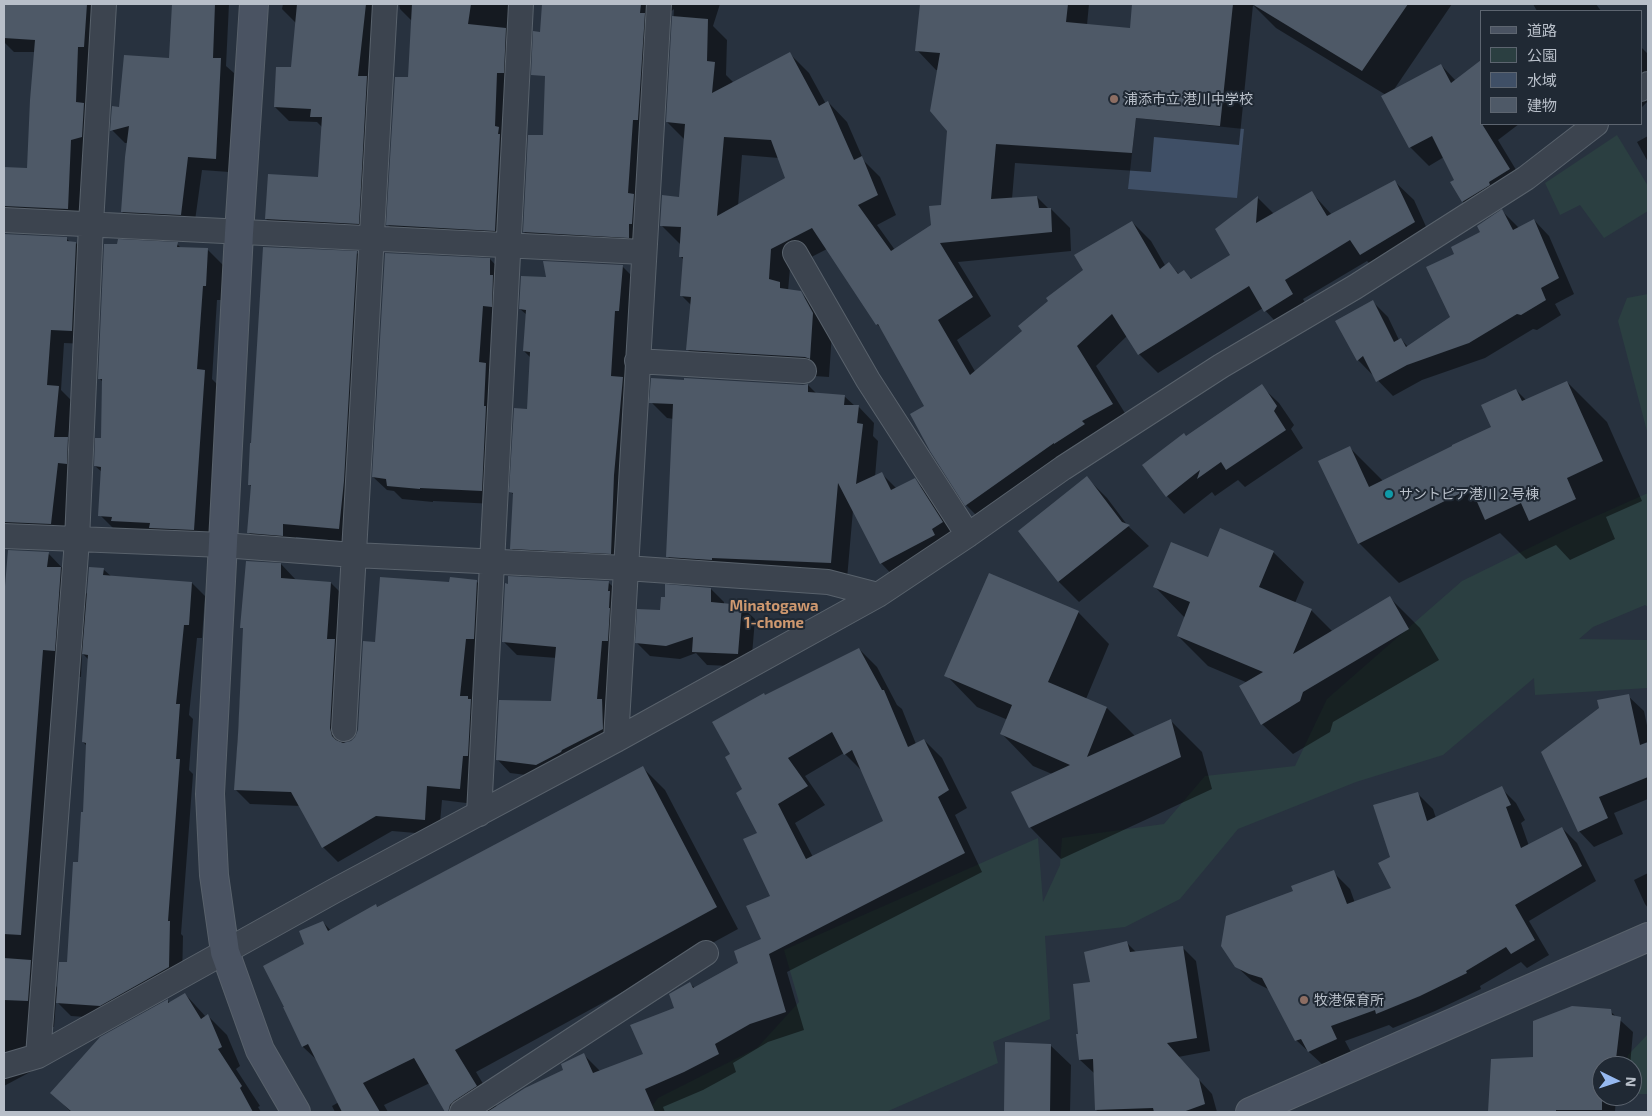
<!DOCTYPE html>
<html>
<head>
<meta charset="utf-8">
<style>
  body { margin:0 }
  #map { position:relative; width:1652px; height:1116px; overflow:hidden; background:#28323f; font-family:"Exo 2","Noto Sans JP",sans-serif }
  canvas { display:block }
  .frame { position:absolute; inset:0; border:5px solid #b8bfc9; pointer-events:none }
  .legend { position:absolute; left:1480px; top:10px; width:162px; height:115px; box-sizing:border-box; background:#202934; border:1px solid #5d6570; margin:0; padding:6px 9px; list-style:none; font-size:15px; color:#b8bfc9 }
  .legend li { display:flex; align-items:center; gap:10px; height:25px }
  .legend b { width:25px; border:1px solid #5d6570 }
  .north { position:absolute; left:1592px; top:1056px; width:50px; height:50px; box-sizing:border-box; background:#202934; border:1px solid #5d6570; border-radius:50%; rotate:94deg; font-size:14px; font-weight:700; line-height:20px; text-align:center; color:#b8bfc9 }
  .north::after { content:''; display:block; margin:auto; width:18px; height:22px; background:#96b9f0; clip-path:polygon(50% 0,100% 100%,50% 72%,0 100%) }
</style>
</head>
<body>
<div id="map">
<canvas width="1652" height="1116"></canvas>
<div class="frame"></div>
<ul class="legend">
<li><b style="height:6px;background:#4a5362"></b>道路</li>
<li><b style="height:14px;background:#2b3f41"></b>公園</li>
<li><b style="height:14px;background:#3f4f66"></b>水域</li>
<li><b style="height:14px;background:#4e5967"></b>建物</li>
</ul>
<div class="north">N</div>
</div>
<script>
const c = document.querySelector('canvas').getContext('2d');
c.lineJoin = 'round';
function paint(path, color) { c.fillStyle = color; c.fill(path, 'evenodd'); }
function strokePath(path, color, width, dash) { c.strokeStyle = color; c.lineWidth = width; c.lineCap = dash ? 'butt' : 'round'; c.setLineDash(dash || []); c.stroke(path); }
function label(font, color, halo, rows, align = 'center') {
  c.font = font + ' "Exo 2","Noto Sans JP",sans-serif'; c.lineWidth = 4; c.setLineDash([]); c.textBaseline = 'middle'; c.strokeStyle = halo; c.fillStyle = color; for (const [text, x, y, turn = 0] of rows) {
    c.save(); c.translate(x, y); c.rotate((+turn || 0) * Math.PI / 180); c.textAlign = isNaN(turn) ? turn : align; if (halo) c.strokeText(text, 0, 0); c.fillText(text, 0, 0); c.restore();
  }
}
paint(new Path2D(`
  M 1617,135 L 1648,186 L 1648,211 L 1604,238 L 1580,205 L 1560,215 L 1545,183 Z
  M 1648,294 L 1648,435 L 1618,321 L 1627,298 Z
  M 1648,493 L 1648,607 L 1645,605 L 1593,627 L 1579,639 L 1648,640 L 1648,688 L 1535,695 L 1534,678 L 1443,755 L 1356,782 L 1238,829 L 1180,899 L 1125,927 L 1045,936 L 1050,1019 L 993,1042 L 998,1063 L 886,1112 L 648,1112 L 658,1098 L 757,1048 L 799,1002 L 784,950 L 1038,838 L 1043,902 L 1060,865 L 1062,838 L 1164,824 L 1205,776 L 1295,766 L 1327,699 L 1462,581 L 1574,526 Z
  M 1647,1035 L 1648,1035 L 1648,1094 L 1632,1094 L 1632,1066 L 1625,1066 L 1628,1055 Z`), '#2b3f41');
paint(new Path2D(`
  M 1136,118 L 1244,129 L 1237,198 L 1128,189 Z`), '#3f4f66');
paint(new Path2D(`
  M 4,4 L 98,4 L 82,223 L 6,226 L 4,233 L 4,168 L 28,170 L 35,52 L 14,52 L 4,42 Z
  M 174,4 L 229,4 L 226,66 L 234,73 L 229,172 L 202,170 L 194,228 L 135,225 L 122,212 L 128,143 L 125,143 L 112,130 L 121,108 L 170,60 Z
  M 283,4 L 521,4 L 509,244 L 402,239 L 388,225 L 409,78 L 412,21 L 400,9 L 399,4 L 394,5 L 373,238 L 280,233 L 266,219 L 319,178 L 323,128 L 317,122 L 289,121 L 275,107 L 292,69 L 296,23 L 282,9 Z
  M 550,4 L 720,4 L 713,26 L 727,40 L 726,75 L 734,83 L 790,54 L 809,73 L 826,104 L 828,102 L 847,122 L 864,161 L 880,177 L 896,215 L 877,225 L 895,250 L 932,226 L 942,207 L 948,131 L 938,70 L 936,70 L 917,50 L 922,4 L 1089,4 L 1087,25 L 1131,30 L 1133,4 L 1452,4 L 1393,91 L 1441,65 L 1456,81 L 1481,124 L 1519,124 L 1498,140 L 1527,188 L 1482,220 L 1463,202 L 1452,183 L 1456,180 L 1444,157 L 1429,166 L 1410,147 L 1386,95 L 1276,28 L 1253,5 L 1239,145 L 1154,137 L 1151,172 L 1015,163 L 1012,199 L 1037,197 L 1049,209 L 1051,209 L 1070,228 L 1071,251 L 958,262 L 991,316 L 957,340 L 976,373 L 1024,332 L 1132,222 L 1151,241 L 1166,267 L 1169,264 L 1179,274 L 1184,272 L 1192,279 L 1232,256 L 1216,229 L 1258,198 L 1274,214 L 1312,193 L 1332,215 L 1394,181 L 1414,200 L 1433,242 L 1380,274 L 1367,261 L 1303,299 L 1312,314 L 1284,331 L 1263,308 L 1158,373 L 1139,354 L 1127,336 L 1096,366 L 1131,423 L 985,524 L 966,505 L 925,406 L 883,331 L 877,324 L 827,249 L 790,268 L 788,291 L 800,292 L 820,312 L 832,333 L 829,377 L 707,369 L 688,350 L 691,305 L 682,296 L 684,260 L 680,256 L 681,245 L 661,225 L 680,198 L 685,140 L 667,122 L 674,9 L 666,16 L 651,243 L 543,251 L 524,232 L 544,137 ZM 742,155 L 779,158 L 787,179 L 738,206 Z
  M 1533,4 L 1596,4 L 1601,11 L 1537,11 Z
  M 1641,47 L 1648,54 L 1648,101 L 1641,108 Z
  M 1648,136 L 1648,162 L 1637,142 Z
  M 1502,211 L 1519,228 L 1534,220 L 1549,236 L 1574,294 L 1555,304 L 1561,315 L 1537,330 L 1533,329 L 1485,358 L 1422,380 L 1393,396 L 1358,360 L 1373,302 L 1388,317 L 1399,340 L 1401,339 L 1408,347 L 1452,318 L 1456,254 L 1482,232 Z
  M 4,233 L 4,235 L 66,238 L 71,243 L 76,243 L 90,257 L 86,344 L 64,343 L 61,390 L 72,401 L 68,439 L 81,452 L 65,538 L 4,534 Z
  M 177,244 L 182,249 L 208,250 L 223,265 L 221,300 L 217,300 L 212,379 L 219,386 L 209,544 L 115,530 L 100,515 L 102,472 L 95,466 L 102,439 L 104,383 L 99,378 Z
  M 357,253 L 370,266 L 352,542 L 296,537 L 296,549 L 262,546 L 249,533 L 252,487 L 250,485 Z
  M 490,259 L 503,273 L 495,504 L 433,501 L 433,502 L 402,499 L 394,491 L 387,490 L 373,477 Z
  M 622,266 L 636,280 L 628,324 L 625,380 L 636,392 L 624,566 L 524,562 L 511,548 L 514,495 L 511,492 L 528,410 L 531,358 L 524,351 L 527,315 L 520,309 L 547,278 Z
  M 1567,382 L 1607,422 L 1642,501 L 1606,517 L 1615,539 L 1570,560 L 1556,545 L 1526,559 L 1500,533 L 1399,583 L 1359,543 L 1349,447 L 1383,481 L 1493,428 L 1516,390 L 1527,401 Z
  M 808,385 L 817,394 L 844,396 L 855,406 L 858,406 L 874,423 L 873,436 L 878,441 L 875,477 L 881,473 L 897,489 L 915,480 L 931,496 L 958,538 L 897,580 L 881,563 L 853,510 L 847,579 L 684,573 L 667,556 L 674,419 L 667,418 L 651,402 Z
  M 1261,386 L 1279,403 L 1294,425 L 1291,429 L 1303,448 L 1245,487 L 1238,480 L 1215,496 L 1212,492 L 1184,514 L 1167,496 L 1143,466 Z
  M 1087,478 L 1107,498 L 1128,526 L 1149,546 L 1079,602 L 1059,582 L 1020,531 Z
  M 9,551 L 48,553 L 88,595 L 103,569 L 112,577 L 192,583 L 205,596 L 202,638 L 197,638 L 189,715 L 193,719 L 189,770 L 193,774 L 181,934 L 183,936 L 182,981 L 114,1019 L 71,1016 L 56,1001 L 54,1027 L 49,1027 L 47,1063 L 4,1086 L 4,614 ZM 82,653 L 89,660 L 83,742 L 87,746 L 84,813 L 68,964 L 58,988 L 46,976 L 69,675 L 81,677 Z
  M 1273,552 L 1304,582 L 1295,603 L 1311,610 L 1333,632 L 1390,598 L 1420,628 L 1439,660 L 1333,722 L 1330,732 L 1293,754 L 1262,724 L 1248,683 L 1208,666 L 1178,636 L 1185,618 L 1155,587 L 1209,559 Z
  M 281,564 L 296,580 L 331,583 L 346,598 L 350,655 L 345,743 L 351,742 L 356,738 L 359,731 L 376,643 L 450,583 L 477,582 L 492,597 L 474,804 L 442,800 L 439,835 L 392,831 L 338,862 L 323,847 L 301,806 L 250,804 L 235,789 L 244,630 L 242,627 Z
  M 608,582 L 622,596 L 616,743 L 550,778 L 510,773 L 497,759 L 552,702 L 557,658 L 517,655 L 503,641 Z
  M 711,589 L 724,602 L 724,605 L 741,606 L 755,619 L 751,667 L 707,665 L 696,653 L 680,659 L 650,656 L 637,643 L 661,612 Z
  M 1078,612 L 1109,644 L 1086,699 L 1107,708 L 1135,736 L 1170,720 L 1202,752 L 1212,789 L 1061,859 L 1030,827 L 1052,774 L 1033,766 L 1002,734 L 1008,720 L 977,707 L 946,675 Z
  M 859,649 L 877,667 L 897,705 L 902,709 L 916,744 L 924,740 L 942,758 L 967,808 L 955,815 L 982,872 L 787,972 L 804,1030 L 768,1042 L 733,1063 L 736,1072 L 703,1090 L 663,1107 L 665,1112 L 451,1112 L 441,1103 L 430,1083 L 384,1105 L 388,1112 L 335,1112 L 332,1106 L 339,1102 L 318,1061 L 303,1047 L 284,1008 L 306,945 L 323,922 L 331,931 L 643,768 L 665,790 L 738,929 L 476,1072 L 497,1107 L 564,1071 L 584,1055 L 601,1072 L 645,1055 L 690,984 L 695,988 L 740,963 L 762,940 L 771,897 L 758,833 L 732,755 L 765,696 ZM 844,753 L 863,772 L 885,821 L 813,857 L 795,823 L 825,805 L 805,776 Z
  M 1628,696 L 1644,711 L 1648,730 L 1648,799 L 1614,813 L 1623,834 L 1594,847 L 1579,831 Z
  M 1501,788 L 1516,803 L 1525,820 L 1521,823 L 1529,846 L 1562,828 L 1577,843 L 1596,881 L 1529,921 L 1549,955 L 1527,968 L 1521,962 L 1480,986 L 1481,989 L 1435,1011 L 1393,1028 L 1389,1025 L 1345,1041 L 1352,1054 L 1324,1066 L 1296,1040 L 1270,990 L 1252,981 L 1236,966 L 1295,892 L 1335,874 L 1350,889 L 1355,903 L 1392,889 L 1391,858 L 1418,794 L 1433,809 L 1436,818 Z
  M 1648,873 L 1648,908 L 1645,904 L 1634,880 Z
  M 1127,943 L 1136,952 L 1182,947 L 1196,961 L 1210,1051 L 1178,1057 L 1212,1094 L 1217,1112 L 1099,1112 L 1096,1110 L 1094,1073 L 1080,1060 L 1092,983 Z
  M 185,994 L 206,1017 L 208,1016 L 227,1035 L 240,1066 L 236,1069 L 260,1106 L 258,1107 L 261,1112 L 71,1112 L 52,1093 L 168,1001 L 170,1003 Z
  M 1610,1011 L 1633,1032 L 1630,1066 L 1602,1066 L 1602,1096 L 1616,1096 L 1615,1112 L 1489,1112 L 1492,1060 L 1535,1058 Z
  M 1006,1044 L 1050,1045 L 1071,1065 L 1070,1112 L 1005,1112 Z`), '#0007');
paint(new Path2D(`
  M 4,4 L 87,4 L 84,47 L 78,47 L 76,102 L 84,103 L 82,137 L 71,140 L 68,209 L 4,206 L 4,167 L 27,168 L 30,100 L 35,40 L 4,38 Z
  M 172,4 L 215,4 L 213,58 L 221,58 L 216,159 L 188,157 L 181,215 L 121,212 L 125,157 L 129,126 L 110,131 L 112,106 L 119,107 L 124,55 L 169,58 Z
  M 297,4 L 366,4 L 358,76 L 367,76 L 359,224 L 265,219 L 268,174 L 318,177 L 322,117 L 310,117 L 311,109 L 274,107 L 276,67 L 291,67 Z
  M 412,4 L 471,4 L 468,24 L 506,28 L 504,73 L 497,73 L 495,126 L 499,127 L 498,134 L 500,134 L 495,231 L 386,225 L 395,77 L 408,77 Z
  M 542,4 L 641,4 L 640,13 L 645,13 L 638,120 L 633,120 L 628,193 L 634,194 L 632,224 L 629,224 L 629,238 L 523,232 L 528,135 L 543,135 L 545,76 L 531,75 L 533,31 L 540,32 Z
  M 920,4 L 1068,4 L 1066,22 L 1130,28 L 1132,4 L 1233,4 L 1220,126 L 1136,118 L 1132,153 L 996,144 L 991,199 L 1037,196 L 1039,208 L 1051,208 L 1052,232 L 940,243 L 973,297 L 938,320 L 970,375 L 1022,331 L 1018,326 L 1048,301 L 1046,298 L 1083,270 L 1074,255 L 1132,221 L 1160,269 L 1169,262 L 1178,274 L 1184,270 L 1191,279 L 1230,255 L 1215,229 L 1258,196 L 1256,223 L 1312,191 L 1327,216 L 1395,180 L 1415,222 L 1360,255 L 1350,240 L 1285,280 L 1293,294 L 1264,312 L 1249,286 L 1138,355 L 1112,314 L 1077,346 L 1113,404 L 1082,421 L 1085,424 L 1054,444 L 1054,443 L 965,506 L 930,451 L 910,414 L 924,406 L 878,324 L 876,325 L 812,228 L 771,249 L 769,279 L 780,282 L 780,288 L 801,291 L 813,313 L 810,359 L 805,357 L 686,350 L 691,297 L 680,296 L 683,257 L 679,257 L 681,227 L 660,226 L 662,195 L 679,197 L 685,124 L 666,122 L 672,16 L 708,19 L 707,61 L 715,62 L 712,93 L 790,52 L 819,106 L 828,101 L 854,160 L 862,156 L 878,195 L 858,205 L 891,251 L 931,225 L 929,206 L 941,205 L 947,131 L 930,111 L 940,53 L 915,51 ZM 724,137 L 771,140 L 785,178 L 717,216 Z
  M 1252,4 L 1408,4 L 1362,71 Z
  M 1481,60 L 1481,124 L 1482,124 L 1510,169 L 1489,182 L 1490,185 L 1462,202 L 1450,182 L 1454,180 L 1432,136 L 1409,148 L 1381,96 L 1441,64 L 1451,83 Z
  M 1502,209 L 1513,230 L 1534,219 L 1559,278 L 1541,288 L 1546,300 L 1521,315 L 1517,314 L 1469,343 L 1407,365 L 1376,382 L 1363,356 L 1357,361 L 1335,321 L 1373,300 L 1394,342 L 1401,338 L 1406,347 L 1450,317 L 1426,267 L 1454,254 L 1451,247 L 1480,232 L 1477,226 Z
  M 4,234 L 67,237 L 67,241 L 76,242 L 72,331 L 51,330 L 47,385 L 59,386 L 54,437 L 68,437 L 67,464 L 58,463 L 51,524 L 4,522 Z
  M 118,239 L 178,242 L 177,247 L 208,248 L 206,286 L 203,286 L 197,369 L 205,370 L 194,530 L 149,528 L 150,523 L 111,521 L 112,517 L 98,516 L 101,467 L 94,466 L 95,438 L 101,438 L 102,379 L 98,379 L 104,244 L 117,244 Z
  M 263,247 L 357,251 L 344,481 L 339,529 L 283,524 L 283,536 L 247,533 L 251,485 L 248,485 L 250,443 L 251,443 Z
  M 385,253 L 490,258 L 490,275 L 493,275 L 492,307 L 483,306 L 479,362 L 486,363 L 484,406 L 486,406 L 482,491 L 420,488 L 420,489 L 387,486 L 386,479 L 372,477 Z
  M 543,261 L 623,265 L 619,311 L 615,311 L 611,376 L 623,377 L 614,475 L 611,554 L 510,549 L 513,493 L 509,492 L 514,408 L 527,409 L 530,352 L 523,351 L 526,310 L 519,309 L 521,276 L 546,277 Z
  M 651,378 L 684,380 L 684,378 L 803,385 L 808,384 L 808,392 L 845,395 L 844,405 L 859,405 L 857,423 L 863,424 L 856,484 L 882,472 L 891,490 L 915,478 L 943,522 L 932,529 L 935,535 L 880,564 L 838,483 L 831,563 L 712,558 L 712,560 L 666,557 L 673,404 L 649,403 Z
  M 1567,381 L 1603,461 L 1567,478 L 1576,499 L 1529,521 L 1521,503 L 1485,520 L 1471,488 L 1358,544 L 1318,461 L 1350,446 L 1369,487 L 1452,446 L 1452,445 L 1491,427 L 1481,405 L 1516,389 L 1522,401 Z
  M 1262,384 L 1277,406 L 1274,411 L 1286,430 L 1226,470 L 1221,462 L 1197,479 L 1200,470 L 1166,497 L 1142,465 L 1184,433 L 1186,436 Z
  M 1087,476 L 1122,522 L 1130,525 L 1058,582 L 1018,531 Z
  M 1220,528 L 1274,551 L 1259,587 L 1312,609 L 1293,654 L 1390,596 L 1409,629 L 1303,692 L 1300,701 L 1261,725 L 1239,686 L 1263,672 L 1177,636 L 1190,602 L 1153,587 L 1171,542 L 1208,557 Z
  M 8,550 L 49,552 L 47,567 L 61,567 L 55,651 L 43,650 L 21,935 L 4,934 L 4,598 Z
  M 246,561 L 281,563 L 281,578 L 331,582 L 327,639 L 335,639 L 330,728 L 332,736 L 336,740 L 343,743 L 351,741 L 355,737 L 358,730 L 363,641 L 375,642 L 380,577 L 449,582 L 450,577 L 477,580 L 474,639 L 466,639 L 460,696 L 468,696 L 468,699 L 471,699 L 468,756 L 463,756 L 460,789 L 427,786 L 425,820 L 376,816 L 322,848 L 291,792 L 234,790 L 238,734 L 243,628 L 240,628 Z
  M 89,567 L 104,568 L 103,575 L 192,582 L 189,625 L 184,625 L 176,704 L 180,704 L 176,759 L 180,759 L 168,921 L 170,921 L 169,967 L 100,1006 L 56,1003 L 59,962 L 67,962 L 73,862 L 78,862 L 81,812 L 83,812 L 86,743 L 82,742 L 88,655 L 82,654 Z
  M 989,573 L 1079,611 L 1048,682 L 1107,707 L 1087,757 L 1171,719 L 1181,757 L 1029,828 L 1011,792 L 1070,765 L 1000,734 L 1012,705 L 944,676 Z
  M 508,576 L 609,581 L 608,591 L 610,591 L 609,608 L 610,608 L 608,641 L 602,641 L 597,699 L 602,699 L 603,729 L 562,750 L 561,752 L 536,765 L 496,760 L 499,700 L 551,701 L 556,647 L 502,642 L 505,583 L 508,584 Z
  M 665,584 L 711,588 L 711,602 L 742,605 L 738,654 L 692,652 L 693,637 L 666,646 L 635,643 L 637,609 L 660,610 L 661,597 L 665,597 Z
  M 859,648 L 882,690 L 884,690 L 908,747 L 924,739 L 949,790 L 938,797 L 965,853 L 769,954 L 786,1012 L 750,1024 L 715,1044 L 719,1054 L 684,1072 L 645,1089 L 655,1112 L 487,1112 L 525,1088 L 563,1070 L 561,1064 L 584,1053 L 593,1073 L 643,1054 L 630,1025 L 674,1008 L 669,994 L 690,982 L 693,988 L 738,963 L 734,951 L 761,939 L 746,906 L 770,896 L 743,839 L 757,833 L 736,793 L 742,789 L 725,757 L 730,754 L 712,722 L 764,693 L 765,695 ZM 832,732 L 844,755 L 852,750 L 883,821 L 806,859 L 778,804 L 808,786 L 788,758 Z
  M 1629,694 L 1640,745 L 1648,742 L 1648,777 L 1599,797 L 1608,818 L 1578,832 L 1541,752 L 1599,708 L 1597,700 Z
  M 643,766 L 717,907 L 455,1050 L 477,1086 L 454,1101 L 450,1105 L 448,1112 L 445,1112 L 414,1058 L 363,1083 L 380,1112 L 342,1112 L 308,1044 L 302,1047 L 283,1007 L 284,1007 L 263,966 L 304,944 L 299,931 L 323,921 L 328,931 L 376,904 L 377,907 Z
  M 1502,786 L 1511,805 L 1506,807 L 1521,848 L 1562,827 L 1582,866 L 1515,905 L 1535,940 L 1511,954 L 1506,947 L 1466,971 L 1467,973 L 1420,996 L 1376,1014 L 1375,1010 L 1331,1026 L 1337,1039 L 1308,1052 L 1301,1039 L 1295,1041 L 1262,978 L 1249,974 L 1235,967 L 1221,946 L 1226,916 L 1293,891 L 1291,886 L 1334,870 L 1347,904 L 1391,888 L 1378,863 L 1390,857 L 1373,805 L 1418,792 L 1427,821 Z
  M 1127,941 L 1130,952 L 1183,946 L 1197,1038 L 1167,1043 L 1199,1079 L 1205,1104 L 1183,1112 L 1154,1112 L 1153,1108 L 1095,1110 L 1093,1059 L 1079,1060 L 1076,1034 L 1078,1034 L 1073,984 L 1090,982 L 1084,952 Z
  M 4,958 L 31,960 L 28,1001 L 4,1000 Z
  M 185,993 L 201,1019 L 208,1014 L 222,1047 L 218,1049 L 242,1086 L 240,1088 L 253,1112 L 72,1112 L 50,1093 L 100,1037 L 168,999 L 168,1003 Z
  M 1572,1006 L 1611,1009 L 1612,1015 L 1621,1017 L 1616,1059 L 1613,1060 L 1612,1066 L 1602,1066 L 1602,1110 L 1556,1110 L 1556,1112 L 1488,1112 L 1491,1059 L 1533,1057 L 1533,1021 Z
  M 1005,1042 L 1051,1044 L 1050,1112 L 1004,1112 Z`), '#4e5967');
const street = new Path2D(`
  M 1641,89 L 1648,84
  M 4,220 L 643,252
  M 795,253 L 868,380 L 968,535
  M 637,361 L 804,371
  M 4,536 L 223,545 L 354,555 L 626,568 L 828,582 L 878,595
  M 344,729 L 385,4
  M 616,740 L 659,4
  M 479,814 L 521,4
  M 38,1056 L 77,540 L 91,224 L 104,4
  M 4,1066 L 38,1056 L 334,891 L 616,740 L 878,595 L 968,535 L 1063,468 L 1221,366 L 1355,287 L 1526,178 L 1596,124
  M 462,1112 L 706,953`);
const secondary = new Path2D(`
  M 254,4 L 239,233 L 210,794 L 214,875 L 225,952 L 260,1050 L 296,1112
  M 1250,1112 L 1648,937`);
strokePath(street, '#59626c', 26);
strokePath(secondary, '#59626c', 30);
strokePath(street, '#3c444f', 24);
strokePath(secondary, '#4a5362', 28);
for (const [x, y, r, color] of [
  [1114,99,5,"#8d6e63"],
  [1389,494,5,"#0f9aa8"],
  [1304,1000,5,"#8d6e63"]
]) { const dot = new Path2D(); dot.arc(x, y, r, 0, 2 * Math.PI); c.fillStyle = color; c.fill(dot); strokePath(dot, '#202934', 2); }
label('14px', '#b8bfc9', '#202934', [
  ["浦添市立 港川中学校",1124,99],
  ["サントピア港川２号棟",1399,494],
  ["牧港保育所",1314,1000]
], 'left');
label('bold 15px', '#ce986f', '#202934', [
  ["Minatogawa",774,606],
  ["1-chome",774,623]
]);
</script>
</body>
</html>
